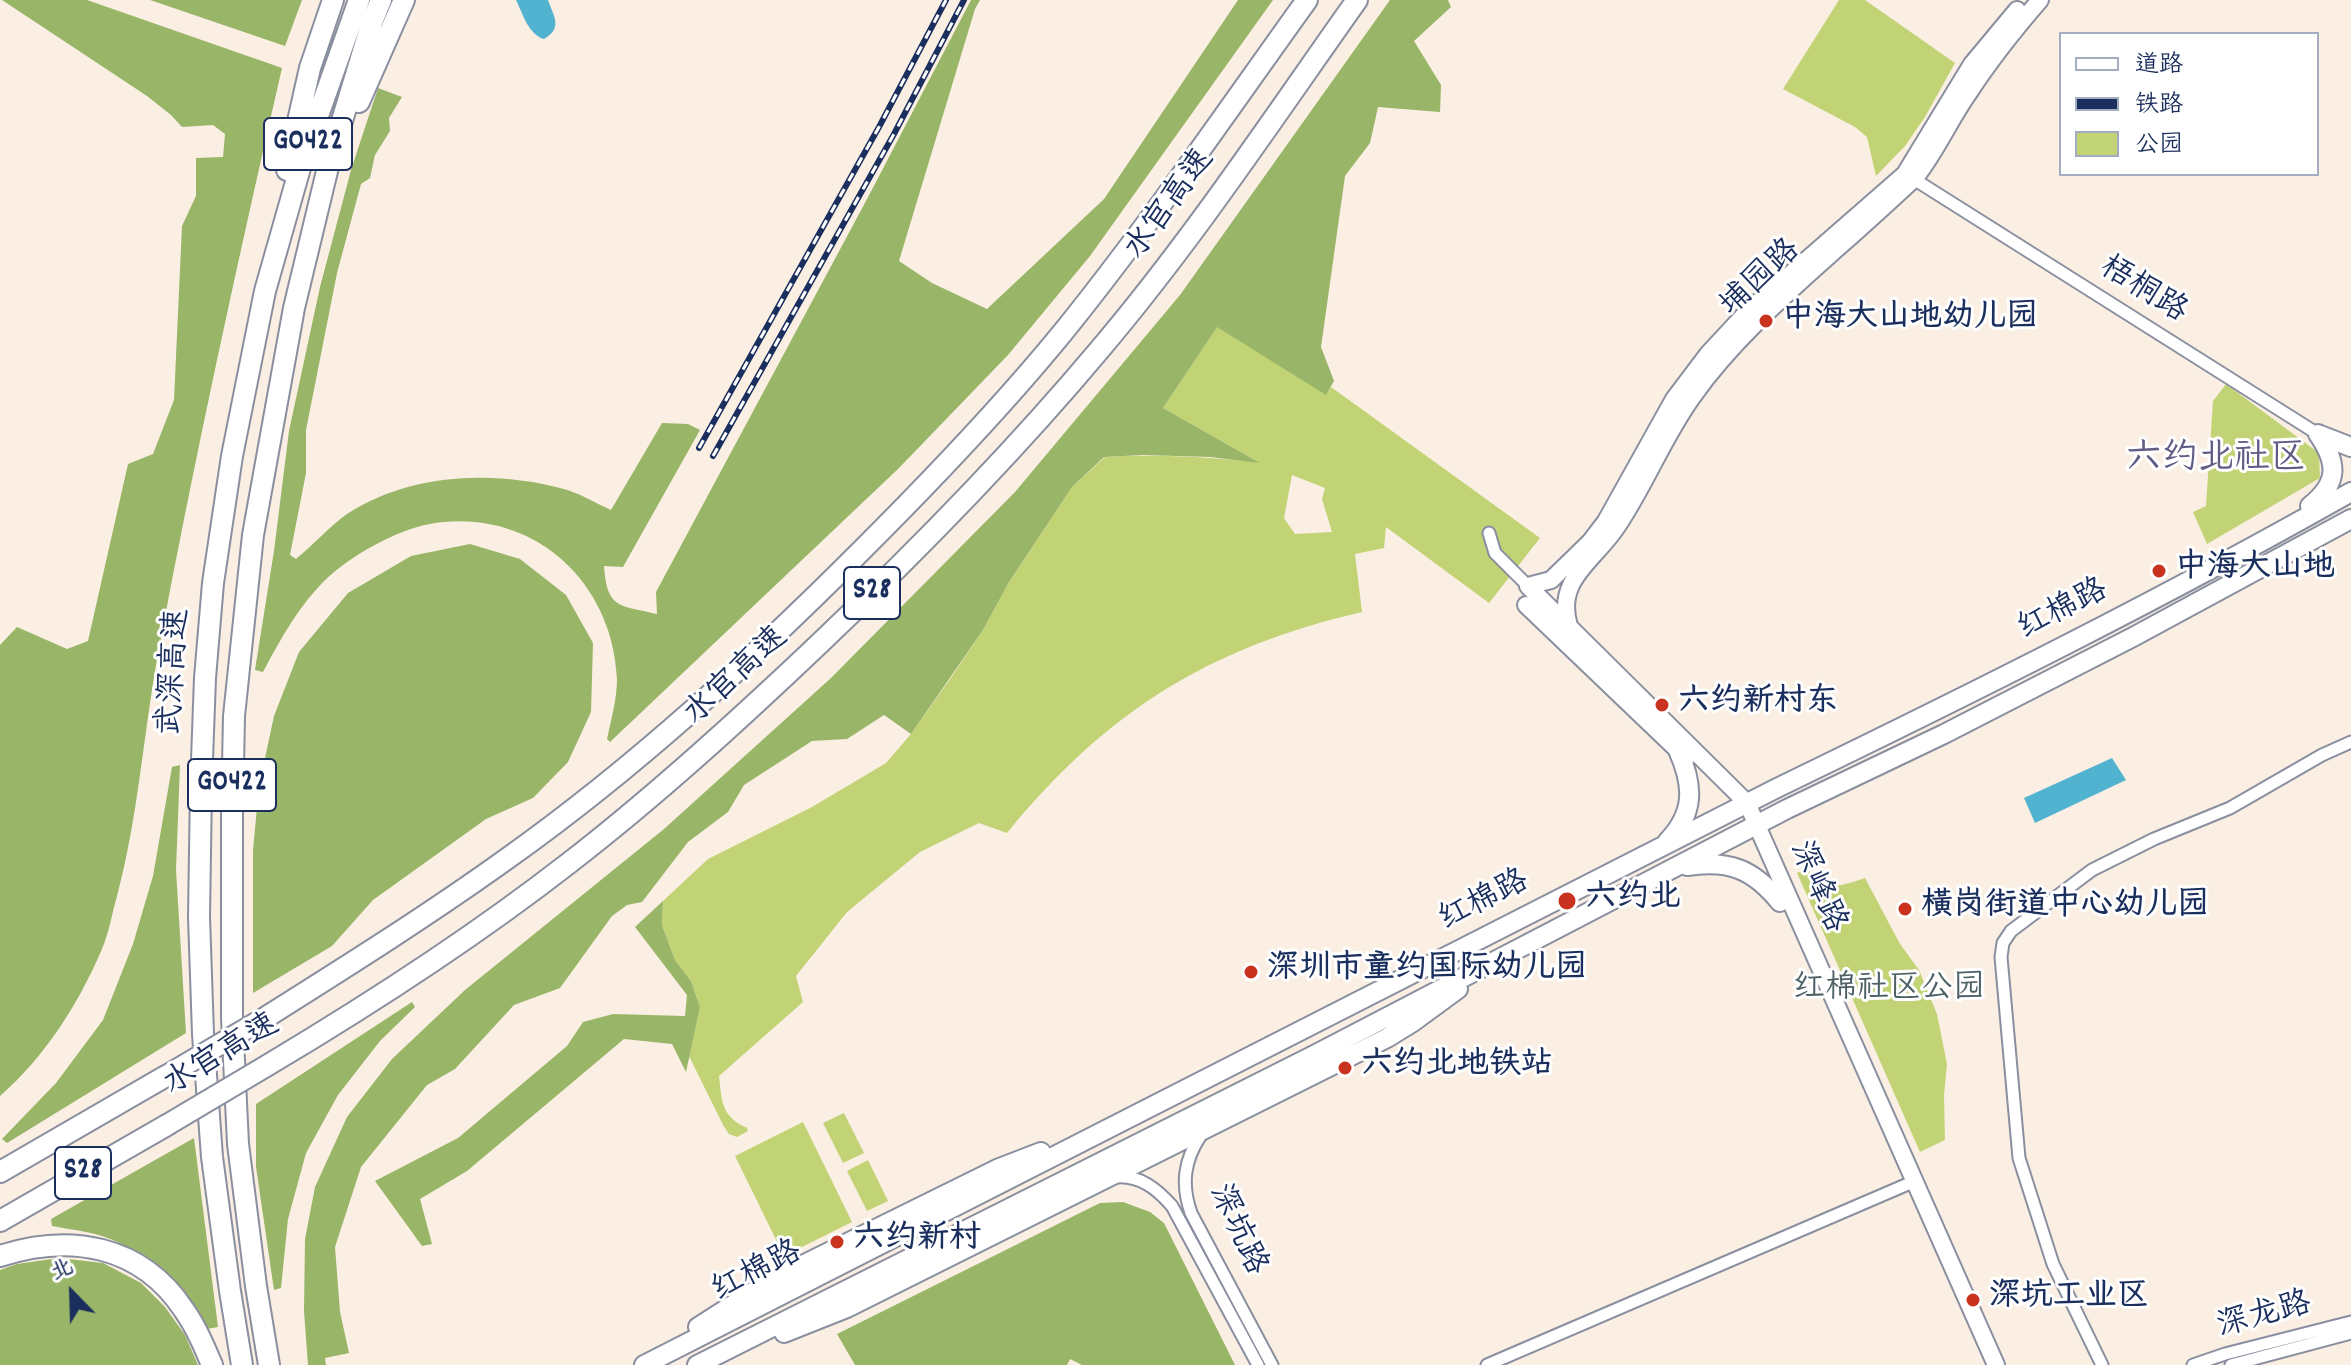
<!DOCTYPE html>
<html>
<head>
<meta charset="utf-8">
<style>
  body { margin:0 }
  #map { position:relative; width:2351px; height:1365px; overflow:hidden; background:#faefe2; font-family:Dekko,"LXGW WenKai TC",sans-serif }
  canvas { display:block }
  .legend { position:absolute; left:2059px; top:32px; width:260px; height:144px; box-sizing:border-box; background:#fff; border:2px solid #a4acbf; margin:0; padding:10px 14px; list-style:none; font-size:24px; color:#1b2f5e }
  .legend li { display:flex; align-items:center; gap:16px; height:40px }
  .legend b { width:40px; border:2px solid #a4acbf }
  .north { position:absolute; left:32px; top:1253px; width:80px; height:80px; -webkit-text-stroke:6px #fff; paint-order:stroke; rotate:337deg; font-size:22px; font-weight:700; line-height:32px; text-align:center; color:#1b2f5e }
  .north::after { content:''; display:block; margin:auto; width:28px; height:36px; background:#1b2f5e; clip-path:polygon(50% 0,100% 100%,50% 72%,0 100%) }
</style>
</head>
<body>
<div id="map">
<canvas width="2351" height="1365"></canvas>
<ul class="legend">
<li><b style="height:10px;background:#fff"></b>道路</li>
<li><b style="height:10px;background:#1b2f5e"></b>铁路</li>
<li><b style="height:22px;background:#c2d376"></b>公园</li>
</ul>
<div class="north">北</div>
</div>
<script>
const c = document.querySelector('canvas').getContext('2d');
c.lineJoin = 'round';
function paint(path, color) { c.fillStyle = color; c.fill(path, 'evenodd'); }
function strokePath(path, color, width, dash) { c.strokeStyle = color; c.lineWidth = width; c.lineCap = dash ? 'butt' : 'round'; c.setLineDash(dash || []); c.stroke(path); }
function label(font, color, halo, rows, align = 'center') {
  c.font = font + ' Dekko,"LXGW WenKai TC",sans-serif'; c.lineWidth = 6; c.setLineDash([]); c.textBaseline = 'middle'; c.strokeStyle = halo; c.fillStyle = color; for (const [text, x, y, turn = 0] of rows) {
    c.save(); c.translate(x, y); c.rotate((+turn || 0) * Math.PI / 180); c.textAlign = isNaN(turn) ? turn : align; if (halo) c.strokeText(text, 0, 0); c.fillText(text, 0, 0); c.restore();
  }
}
paint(new Path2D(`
  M 1839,0 L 1865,0 L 1955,63 L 1925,117 L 1905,146 L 1876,176 L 1867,137 L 1855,127 L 1783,89 Z
  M 1217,326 L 1326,394 L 1331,387 L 1540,538 L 1489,603 L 1386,527 L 1384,548 L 1355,554 L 1362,612 C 1208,648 1107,711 1007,833 L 979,823 L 920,852 L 847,912 L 796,976 L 803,1002 L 719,1076 C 722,1102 721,1116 747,1128 L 748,1131 L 737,1137 L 729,1134 L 723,1125 L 689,1056 L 700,1007 L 691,981 L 675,960 L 662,925 L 663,901 L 708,859 L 812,807 L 886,763 L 911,734 L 950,679 L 983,630 L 1009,582 L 1072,487 L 1105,457 C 1156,454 1206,457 1258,462 L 1163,408 ZM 1292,475 L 1325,488 L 1322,499 L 1332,532 L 1295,534 L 1284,518 Z
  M 2226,384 L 2319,453 L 2320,478 L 2207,544 L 2193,512 L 2206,506 L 2213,401 Z
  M 1807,869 C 1826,892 1838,887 1865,878 L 1900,944 L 1919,970 L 1937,1014 L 1947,1064 L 1944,1095 L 1945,1140 L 1920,1152 L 1797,873 Z
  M 844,1113 L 864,1153 L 843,1163 L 823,1123 Z
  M 803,1122 L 852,1222 L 784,1256 L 735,1156 Z
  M 868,1160 L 888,1201 L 867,1211 L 847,1171 Z`), '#c2d376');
paint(new Path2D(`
  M 2,0 L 87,0 L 282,68 C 237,264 194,460 157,659 C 143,739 138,817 117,896 C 112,913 109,933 102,949 C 79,1003 45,1057 0,1096 L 0,645 L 17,627 L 67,649 L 88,641 L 128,464 L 153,454 L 174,400 L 182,226 L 196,196 L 196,158 L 223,157 L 225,134 L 213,125 L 182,127 L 171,115 L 147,96 Z
  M 150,0 L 302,0 L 285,46 Z
  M 971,0 L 980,0 L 975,9 L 899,261 L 932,283 L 987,309 L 1104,199 L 1238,0 L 1273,0 L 1090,256 L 1008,355 L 898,469 L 610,742 L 607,739 C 611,720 617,699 617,679 C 613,585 539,513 443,522 C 408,525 371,545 343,565 C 306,592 284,633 263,672 L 255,670 L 274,551 L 289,431 L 320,287 L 351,170 L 378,88 L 402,97 L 389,118 L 390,131 L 375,155 L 370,178 L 361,184 L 337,273 L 306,430 L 306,473 L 290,555 L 296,559 C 313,545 329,527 347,514 C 408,474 491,470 560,488 C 578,492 595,503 611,510 L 662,423 L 688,424 L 700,430 L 623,567 L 604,566 C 607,609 619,605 657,614 L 656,592 L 866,201 Z
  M 1390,0 L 1448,0 L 1451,7 L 1414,41 L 1441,85 L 1440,112 L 1378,107 L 1370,143 L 1345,176 L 1321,347 L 1334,381 L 1326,395 L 1217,327 L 1163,408 L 1260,463 L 1210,457 L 1143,455 L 1104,457 L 1072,487 L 1009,582 L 983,630 L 911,734 L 884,715 L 847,739 L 812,741 L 744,785 L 728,812 L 688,842 L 642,902 L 627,905 L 612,916 L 560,988 L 514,1005 L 455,1069 L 427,1085 L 361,1167 L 335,1247 L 340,1312 L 349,1353 L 325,1358 L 326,1365 L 308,1365 L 304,1311 L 305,1239 L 315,1187 L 347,1117 L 392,1059 L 465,990 L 664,829 L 831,678 L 1015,492 L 1180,295 Z
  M 470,544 L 520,559 L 566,595 L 593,643 L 591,712 L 568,762 L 533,798 L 486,819 L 373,900 L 332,946 L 253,993 L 253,850 L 259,786 L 274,716 L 299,652 L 348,593 L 411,556 Z
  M 180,765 L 176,870 L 186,1033 L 7,1143 L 2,1139 L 56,1083 L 103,1020 L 133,944 L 153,876 L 172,767 Z
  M 663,901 L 662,925 L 675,960 L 691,981 L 700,1007 L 686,1072 L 672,1044 L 624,1039 L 467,1171 L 420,1199 L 432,1244 L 422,1246 L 375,1181 L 458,1138 L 567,1046 L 583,1022 L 613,1014 L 685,1016 L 687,995 L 635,927 Z
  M 412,1002 L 415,1007 L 380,1041 L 338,1095 L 306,1153 L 288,1219 L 281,1288 L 274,1290 L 256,1167 L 256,1104 Z
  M 194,1138 L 218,1327 L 207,1329 C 180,1284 153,1254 102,1236 C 86,1231 68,1229 52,1226 L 51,1219 Z
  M 1123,1202 L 1150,1212 L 1164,1223 L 1235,1365 L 1082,1365 L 1070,1359 L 1067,1365 L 855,1365 L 837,1334 L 1100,1203 Z
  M 59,1258 L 103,1263 L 141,1283 L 165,1307 L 185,1335 L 198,1365 L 0,1365 L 0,1270 L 17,1264 Z`), '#99b567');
paint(new Path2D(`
  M 516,0 L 548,0 C 554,17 563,28 544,39 C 528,34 523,14 516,0 Z
  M 2112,758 L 2126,780 L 2035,823 L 2024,798 Z`), '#52b3d0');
const street = new Path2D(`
  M 1909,176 L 2321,436
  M 1489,533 L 1495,553 L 1528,586 L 1528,589
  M 1201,1135 C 1184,1160 1181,1184 1191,1213 L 1272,1365
  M 1116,1177 C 1140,1175 1157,1189 1172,1206 L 1258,1365
  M 1487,1365 L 1915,1181
  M 2102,1365 L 2053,1264 L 2019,1158 L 2001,957 L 2003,943 L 2011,931 L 2092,870 L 2154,839 L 2230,808 L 2322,755 L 2351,742
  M 2193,1365 L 2225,1354 L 2351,1322
  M 2231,1365 L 2351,1333`);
const secondary = new Path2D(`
  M 1528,586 L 1747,803 L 1996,1365
  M 1528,586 L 1551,580 L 1590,542 L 1606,521 L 1674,399 L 1708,354 L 1747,312 L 1905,174 L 1972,64 L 2017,10
  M 1526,605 L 1686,758
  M 1569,626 C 1555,580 1593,562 1616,528 C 1645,486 1663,437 1693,396 C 1732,341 1783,297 1833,252 C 1861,228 1888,203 1915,178 C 1936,152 1949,121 1968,94 C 1990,60 2014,30 2040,0`);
const primary = new Path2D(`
  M 2320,435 L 2351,447
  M 2310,506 C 2339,483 2338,463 2318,434
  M 1667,842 C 1695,813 1694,786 1678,750
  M 1687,866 C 1730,860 1753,869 1780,902
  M 698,1327 L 770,1281 L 997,1169 L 1041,1152
  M 784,1333 L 847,1308 L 1387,1038 L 1413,1022 L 1458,989
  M 644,1365 L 1777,788 C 1971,694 2164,598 2351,492
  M 697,1365 L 1316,1054 L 1787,809 L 1944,734 L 2133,637 L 2351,519`);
const highway = new Path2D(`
  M 359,102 L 404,0
  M 287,170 L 310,68 L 333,0
  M 268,1016 C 349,965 430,914 508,858 C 636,767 752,660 863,549 C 936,476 1008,401 1072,321 C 1155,217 1230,107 1307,0
  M 268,1065 C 372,1003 474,937 569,863 C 657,795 739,720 819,644 C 918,550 1013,453 1101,348 C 1194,238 1274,117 1357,0
  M 0,1172 L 166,1076
  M 0,1221 L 167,1125
  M 0,1256 C 70,1233 141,1245 184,1310 C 196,1327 204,1346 212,1365
  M 242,1365 L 230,1291 L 212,1157 L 203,1034 L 199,917 L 201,787 L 205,678 L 213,583 L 232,456 L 265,291 L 302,161 L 359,0
  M 269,1365 L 256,1286 L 238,1144 L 232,1018 L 232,815 L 234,716 L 253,535 L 294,308 L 328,167 L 372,22 L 381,0`);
strokePath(street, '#8a8fa0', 15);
strokePath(secondary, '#8a8fa0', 20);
strokePath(primary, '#8a8fa0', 22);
strokePath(highway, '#8a8fa0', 24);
strokePath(street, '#fff', 11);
strokePath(secondary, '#fff', 16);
strokePath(primary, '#fff', 18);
strokePath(highway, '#fff', 20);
const rail = new Path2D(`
  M 699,448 L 879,127 L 946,0
  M 713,456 L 894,134 L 964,0`);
strokePath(rail, '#1b2f5e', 6);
strokePath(rail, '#fff', 3, [9]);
const highwayBridge = new Path2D(`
  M 166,1076 L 268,1016
  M 167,1125 L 268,1065`);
strokePath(highwayBridge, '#8a8fa0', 24, []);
strokePath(highwayBridge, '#fff', 20);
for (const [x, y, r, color] of [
  [1766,321,8,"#c8321e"],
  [2159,571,8,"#c8321e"],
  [1662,705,8,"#c8321e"],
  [1567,901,10,"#c8321e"],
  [1905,909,8,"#c8321e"],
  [1251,972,8,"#c8321e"],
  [1345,1068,8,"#c8321e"],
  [837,1242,8,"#c8321e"],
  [1973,1300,8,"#c8321e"]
]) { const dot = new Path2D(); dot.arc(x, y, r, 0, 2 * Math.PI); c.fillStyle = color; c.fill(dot); strokePath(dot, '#fff', 3); }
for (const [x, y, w] of [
  [308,144,88],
  [872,593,56],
  [232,785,88],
  [83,1173,56]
]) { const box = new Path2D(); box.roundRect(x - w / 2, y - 26, w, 52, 6); c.fillStyle = '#fff'; c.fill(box); strokePath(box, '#1b2f5e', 2); }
label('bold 30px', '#1b2f5e', null, [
  ["G0422",308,144],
  ["S28",872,593],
  ["G0422",232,785],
  ["S28",83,1173]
]);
label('32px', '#1b2f5e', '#fff', [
  ["水官高速",1172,206,-54],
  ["埔园路",1762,280,-43],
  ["梧桐路",2142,292,32],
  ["红棉路",2064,612,-27],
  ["武深高速",177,672,-86],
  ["水官高速",738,678,-43],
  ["深峰路",1815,888,66],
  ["红棉路",1485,903,-27],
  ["水官高速",223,1057,-31],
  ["深坑路",1235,1231,65],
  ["红棉路",758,1274,-27],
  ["深龙路",2265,1318,-15]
]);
label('bold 32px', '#1b2f5e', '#fff', [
  ["中海大山地幼儿园",1782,321],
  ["中海大山地",2175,571],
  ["六约新村东",1678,705],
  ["六约北",1585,901],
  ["横岗街道中心幼儿园",1921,909],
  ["深圳市童约国际幼儿园",1267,972],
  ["六约北地铁站",1361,1068],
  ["六约新村",853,1242],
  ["深坑工业区",1989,1300]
], 'left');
label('32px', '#4d6065', '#fff', [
  ["红棉社区公园",1889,992]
]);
label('36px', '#605c85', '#fff', [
  ["六约北社区",2216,462]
]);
</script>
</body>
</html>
